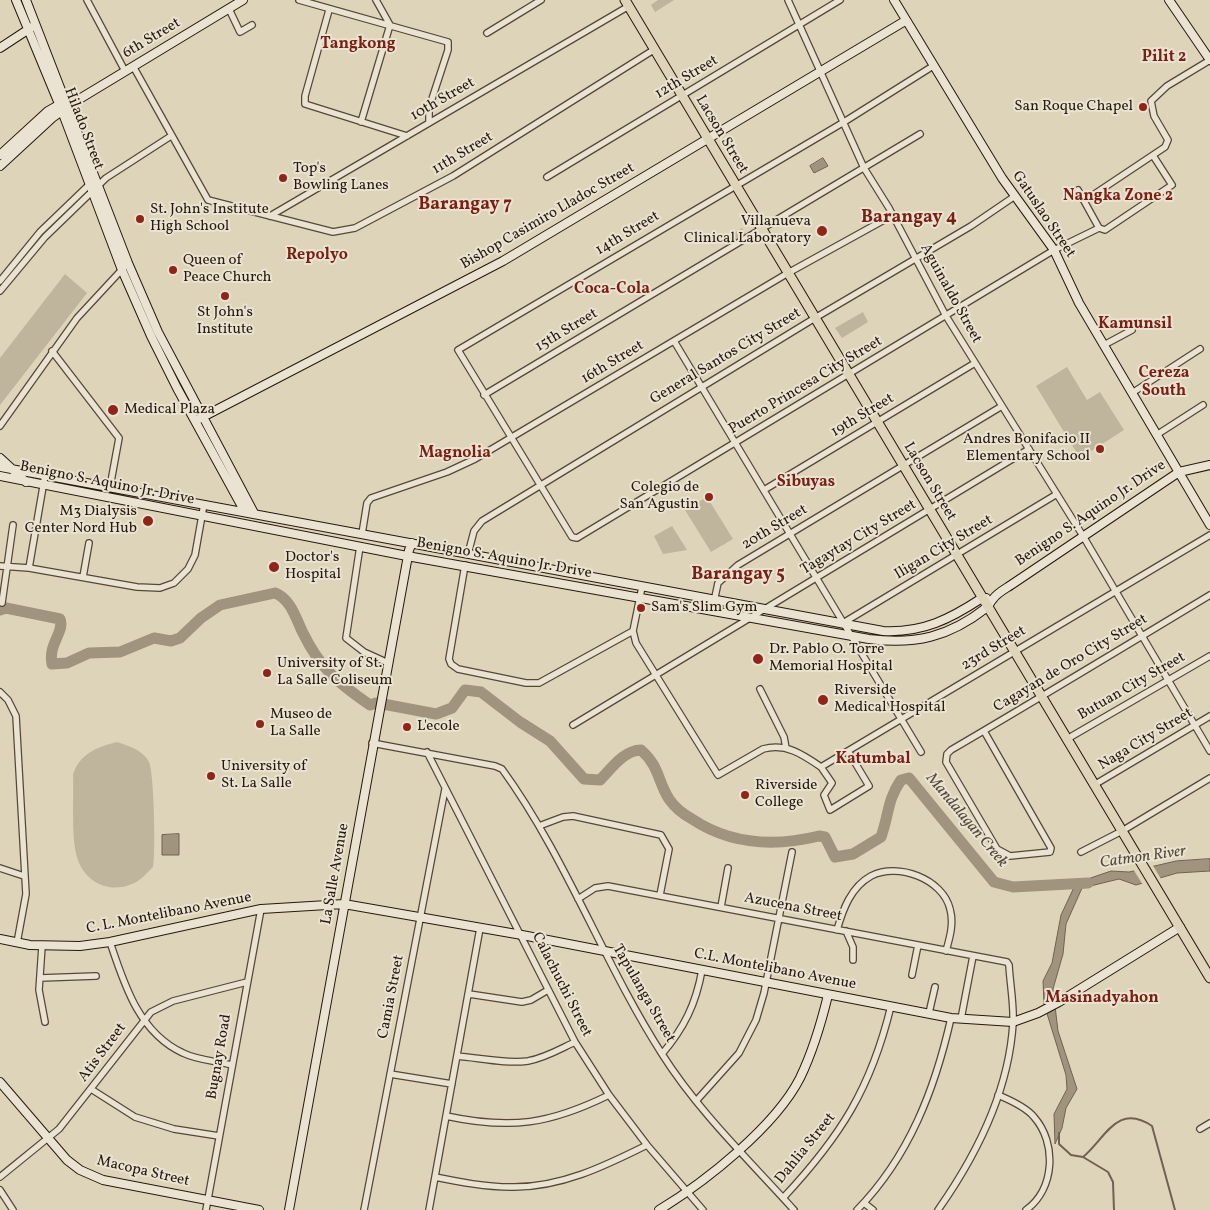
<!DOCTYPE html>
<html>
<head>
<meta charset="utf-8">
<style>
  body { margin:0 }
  canvas { display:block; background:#ded4b9 }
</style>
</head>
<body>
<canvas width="1210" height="1210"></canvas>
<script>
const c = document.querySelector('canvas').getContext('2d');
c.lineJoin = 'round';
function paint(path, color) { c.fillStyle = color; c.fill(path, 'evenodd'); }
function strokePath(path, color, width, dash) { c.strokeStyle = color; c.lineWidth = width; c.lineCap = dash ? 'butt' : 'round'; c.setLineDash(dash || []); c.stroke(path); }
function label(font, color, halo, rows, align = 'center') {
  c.font = font + ' Vollkorn,serif'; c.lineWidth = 4; c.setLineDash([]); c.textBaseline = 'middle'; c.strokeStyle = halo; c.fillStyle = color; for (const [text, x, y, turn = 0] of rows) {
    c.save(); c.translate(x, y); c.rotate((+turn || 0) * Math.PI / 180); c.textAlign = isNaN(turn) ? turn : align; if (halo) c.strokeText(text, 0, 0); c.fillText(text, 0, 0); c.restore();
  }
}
paint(new Path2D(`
  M 658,0 L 674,0 L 655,12 L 651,5 Z
  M 742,228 L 746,234 L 730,243 L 727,237 Z
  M 65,274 L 87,293 L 0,405 L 0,358 Z
  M 863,312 L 868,322 L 842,338 L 835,328 Z
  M 1067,367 L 1087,400 L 1100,392 L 1124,430 L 1080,458 L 1036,386 Z
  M 707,497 L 733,539 L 711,552 L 685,510 Z
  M 672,526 L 687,550 L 663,554 L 654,536 Z
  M 117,742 C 129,746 143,750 149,762 C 154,772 156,855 153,867 C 147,873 140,881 132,884 C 109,894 84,882 77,857 C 71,837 74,798 73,775 C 79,754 97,747 117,742 Z`), '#bfb49c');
const water = new Path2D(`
  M 823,158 L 828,166 L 814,173 L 810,166 Z
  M 179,834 L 179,855 L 162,855 L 162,835 Z
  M 1210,859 L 1210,871 L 1177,873 L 1136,885 L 1119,879 L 1082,888 L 1066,924 L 1063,954 L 1053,989 L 1058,1031 L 1077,1089 L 1066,1108 L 1062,1128 L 1055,1144 L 1054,1114 L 1067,1089 L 1066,1075 L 1044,1004 L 1043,981 L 1052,963 L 1061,915 L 1076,883 L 1111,871 L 1129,872 L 1176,861 Z`);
paint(water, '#a0947f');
strokePath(water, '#706251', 1);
paint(new Path2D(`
  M 1152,864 L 1161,879 L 1143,885 L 1133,869 Z`), '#ded4b9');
strokePath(new Path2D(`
  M 1059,1133 L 1059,1144 L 1071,1155 L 1083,1157 L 1108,1172 L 1113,1182 L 1114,1210
  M 1083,1157 C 1105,1139 1117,1102 1152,1126 L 1175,1210`), '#706251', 2);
strokePath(new Path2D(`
  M 0,610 L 6,608 L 60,619 C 65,632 48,643 52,664 L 67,663 L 89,653 L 120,652 L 154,638 L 171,641 L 180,638 L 201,618 L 220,605 L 275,593 C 291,599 296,619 303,633 C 320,668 338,683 370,705 L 376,703
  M 383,704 L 436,714 L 452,708 L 465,690 L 481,692 L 520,722 L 550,741 L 584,779 L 600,780 C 611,769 624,750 641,750 C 660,767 657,780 669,799 C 675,808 683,814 692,819 C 731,845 774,847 819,836 L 825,837 L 835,857 L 853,854 L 881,837 C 889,815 887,800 901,780 L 909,778 L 994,882 L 1013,887 L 1088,883`), '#a0947f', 11);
const street = new Path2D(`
  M 87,0 L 125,71
  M 299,0 L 448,42 L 448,50 L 429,108 L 429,122
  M 788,0 L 864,168 L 889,208 L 946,316 L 1083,536 L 1210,751
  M 229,9 L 240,32 L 252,25
  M 329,10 L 305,96 L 305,104 L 407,136
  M 487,33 L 541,0
  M 133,66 L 208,200 L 333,232 L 355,228 L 453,176 L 655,49
  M 933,66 L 844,122 L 458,350 L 572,537 L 577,538 L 1054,250 L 1099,228 L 1105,230 L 1172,185 L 1154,157
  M 361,122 L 390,25 L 376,0
  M 547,177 L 840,0
  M 1078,190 L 1099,228
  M 1084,201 L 1165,147 L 1168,140 L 1154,116 L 1151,101 L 1167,86 L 1210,60
  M 270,216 L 629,6
  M 0,281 L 40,232 L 92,182
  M 0,291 L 45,237 L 106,178 L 171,136
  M 674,341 L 921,752
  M 1104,345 L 1132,330
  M 52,351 L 119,438 L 110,487
  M 1132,393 L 1200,349
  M 484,395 L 920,134
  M 0,426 L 77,318 L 128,263
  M 1158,434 L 1203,405
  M 764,490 L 975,363
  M 362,534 L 367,503 L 371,498 L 447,472 L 475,459 L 788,273 L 893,215
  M 360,546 L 346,638 L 364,652 L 388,663
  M 468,554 L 474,531 L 482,521 L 815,318 L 971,226 L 1015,196
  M 465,565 L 449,659 L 451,664 L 458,669 L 526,683 L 539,683 L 633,631
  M 0,566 L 29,568 L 137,587 L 160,588 L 174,583 L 188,569 L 195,555 L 204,504
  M 29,568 L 45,475
  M 83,577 L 89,543
  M 642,587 L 633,631 L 636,643 L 718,775 L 763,749 C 786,743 802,754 821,767 L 1210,535
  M 2,603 L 13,525
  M 712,611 L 718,583 L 738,565 L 1002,406
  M 843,623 L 1057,494
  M 760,689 L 784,737 L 786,748
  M 0,692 L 8,700 L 16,716 L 26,894 L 17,943
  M 573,725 L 1029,449
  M 984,731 L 1051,848 L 1050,852 L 1010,856 L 997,849 L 946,762 L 947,754 L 951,750 C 1038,699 1124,647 1210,595
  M 1067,739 L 1210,656
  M 372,743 L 495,766 L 502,769 C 566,857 603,962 662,1054 C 698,1111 749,1160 794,1210
  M 427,752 L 575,1042 L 609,1095 L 647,1145 L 703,1210
  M 821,767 L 832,783 L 824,795 L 830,810 L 869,786 L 848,751
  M 1094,785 L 1210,716
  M 539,826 L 563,817 L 573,816 L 661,835 L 669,849 L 660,895
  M 1081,852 L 1122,831 L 1210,778
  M 0,868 L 24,876
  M 578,899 L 595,888 L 608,886 L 1007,962 L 1009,965 C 1010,984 1014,1004 1013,1023 C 1009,1090 976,1156 938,1210
  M 721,907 L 728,868
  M 837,930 C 843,909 851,887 871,876 C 898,862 943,879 950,909 C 954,923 950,937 946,951
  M 846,931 L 853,947 L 853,960
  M 110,942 C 124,984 139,1033 183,1053 C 197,1060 216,1061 232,1065
  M 42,946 L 39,990 L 45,1022
  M 912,975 L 918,945
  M 40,978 L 96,976
  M 469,994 L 522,1002 L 531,1000 L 548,990
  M 929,1013 L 935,987
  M 961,1019 L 973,956
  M 662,1054 C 684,1028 696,1004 702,970
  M 457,1056 C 480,1058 506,1064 528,1061 C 545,1058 560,1049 575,1042
  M 390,1074 L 452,1084
  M 91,1089 L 135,1117 L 174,1129 L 219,1136
  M 998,1095 C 1010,1100 1026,1107 1034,1117 C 1057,1143 1055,1189 1026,1210
  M 697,1100 L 739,1053 L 756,1020 L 764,993 L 792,852
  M 446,1116 C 511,1130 550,1124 609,1095
  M 1200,1129 L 1210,1123
  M 0,1177 L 59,1129 L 151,1012 L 173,1001 L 247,982
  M 435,1177 C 460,1182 485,1187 511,1187 C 560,1188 605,1166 647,1145
  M 0,1190 L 13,1210
  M 783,1198 C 841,1136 871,1088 891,1006
  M 864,1203 L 873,1210
  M 206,1210 L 261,909
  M 364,1210 L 445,789
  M 429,1210 L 480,928
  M 857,1210 C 909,1157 935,1089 951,1018`);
const secondary = new Path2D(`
  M 16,0 L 62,111 L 122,270 L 151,336 L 177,388 L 245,512
  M 26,0 L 128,263 L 158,332 L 254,513
  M 894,0 L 1002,178 L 1054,250 L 1079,303 L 1210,525
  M 1169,0 L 1210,60
  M 0,48 L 32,27
  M 0,155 L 48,111 L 62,103
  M 0,166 L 52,118 L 76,101 L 243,0
  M 195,421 L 503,261 L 905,21
  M 0,458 L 26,482
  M 0,467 L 883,631 C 923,633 950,619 982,598 L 986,598
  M 0,476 L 407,556 L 869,639 C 915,645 949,637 986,608 C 989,606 990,602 993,599 C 997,593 1005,589 1011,585 L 1179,472 L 1210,465
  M 0,939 L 30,945 L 80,946 L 110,942 L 261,909 L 344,904 L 522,935 L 951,1018 L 1013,1022 L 1038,1013 L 1059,1002 L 1180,927
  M 0,1082 L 67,1160 L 80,1170 L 103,1180 L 259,1210
  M 289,1210 L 409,550 L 412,543
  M 659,1210 C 705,1182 775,1127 800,1078 C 813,1051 821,1024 828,995`);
const primary = new Path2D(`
  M 625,0 L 1210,978`);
strokePath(street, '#564738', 8);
strokePath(secondary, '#28180d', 10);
strokePath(primary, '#28180d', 11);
strokePath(street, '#eae3d2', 5.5);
strokePath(secondary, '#eae3d2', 8);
strokePath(primary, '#ded4b9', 9);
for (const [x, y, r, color] of [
  [1143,107,5,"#8f2418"],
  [283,178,5,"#8f2418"],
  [140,219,5,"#8f2418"],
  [822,231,6,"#8f2418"],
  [173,270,5,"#8f2418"],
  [225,296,5,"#8f2418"],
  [113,410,6,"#8f2418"],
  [1100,449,5,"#8f2418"],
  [709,497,5,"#8f2418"],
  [148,521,6,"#8f2418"],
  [274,567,6,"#8f2418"],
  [641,608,5,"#8f2418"],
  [758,659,6,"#8f2418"],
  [267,673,5,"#8f2418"],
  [823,700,6,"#8f2418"],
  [260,724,5,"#8f2418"],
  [407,727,5,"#8f2418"],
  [211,776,5,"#8f2418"],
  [745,795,5,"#8f2418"]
]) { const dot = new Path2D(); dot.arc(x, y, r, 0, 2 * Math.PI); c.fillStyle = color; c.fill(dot); strokePath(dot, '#eae3d2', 2); }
label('15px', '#28180d', '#eae3d2', [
  ["6th Street",152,39,-31],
  ["12th Street",687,78,-31],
  ["10th Street",443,100,-30],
  ["Hilado Street",83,129,69],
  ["Lacson Street",721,135,59],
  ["11th Street",463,154,-31],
  ["Gatuslao Street",1043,215,56],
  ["Bishop Casimiro Lladoc Street",548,217,-30],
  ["14th Street",628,234,-31],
  ["Aguinaldo Street",950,294,61],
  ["15th Street",567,331,-31],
  ["General Santos City Street",726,357,-31],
  ["16th Street",613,363,-31],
  ["Puerto Princesa City Street",806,386,-31],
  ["19th Street",863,416,-31],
  ["Lacson Street",929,482,59],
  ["Benigno S. Aquino Jr. Drive",107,484,11],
  ["Benigno S. Aquino Jr. Drive",1091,514,-34],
  ["20th Street",775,528,-31],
  ["Tagaytay City Street",859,538,-31],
  ["Iligan City Street",944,548,-31],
  ["Benigno S. Aquino Jr. Drive",504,559,10],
  ["23rd Street",994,649,-31],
  ["Cagayan de Oro City Street",1071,664,-31],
  ["Butuan City Street",1132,687,-30],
  ["Naga City Street",1146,740,-31],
  ["La Salle Avenue",336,874,-80],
  ["Azucena Street",793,908,11],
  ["C. L. Montelibano Avenue",169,914,-11],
  ["C.L. Montelibano Avenue",775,970,11],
  ["Calachuchi Street",561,985,63],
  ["Tapulanga Street",643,994,60],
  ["Camia Street",392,997,-79],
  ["Atis Street",103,1053,-53],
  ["Bugnay Road",220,1057,-80],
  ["Dahlia Street",806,1149,-51],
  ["Macopa Street",143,1172,13]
]);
label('15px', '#28180d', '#eae3d2', [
  ["San Roque Chapel",1133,107,"right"],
  ["Top's",293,169],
  ["Bowling Lanes",293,186],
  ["St. John's Institute",150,210],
  ["High School",150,227],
  ["Villanueva",811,222,"right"],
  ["Clinical Laboratory",811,239,"right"],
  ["Queen of",183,261],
  ["Peace Church",183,278],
  ["St John's",225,313,"center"],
  ["Institute",225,330,"center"],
  ["Medical Plaza",124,410],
  ["Andres Bonifacio II",1090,440,"right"],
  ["Elementary School",1090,457,"right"],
  ["Colegio de",699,488,"right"],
  ["San Agustin",699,505,"right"],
  ["M3 Dialysis",137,512,"right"],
  ["Center Nord Hub",137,529,"right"],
  ["Doctor's",285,558],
  ["Hospital",285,575],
  ["Sam's Slim Gym",651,608],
  ["Dr. Pablo O. Torre",769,650],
  ["Memorial Hospital",769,667],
  ["University of St.",277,664],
  ["La Salle Coliseum",277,681],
  ["Riverside",834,691],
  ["Medical Hospital",834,708],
  ["Museo de",270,715],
  ["La Salle",270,732],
  ["L'ecole",417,727],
  ["University of",221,767],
  ["St. La Salle",221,784],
  ["Riverside",755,786],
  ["College",755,803]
], 'left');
label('bold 16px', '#7a1f14', '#eae3d2', [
  ["Tangkong",358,45],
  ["Pilit 2",1164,58],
  ["Nangka Zone 2",1118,197],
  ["Repolyo",317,256],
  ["Coca-Cola",612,290],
  ["Kamunsil",1135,325],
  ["Cereza",1164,374],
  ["South",1164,392],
  ["Magnolia",455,454],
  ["Sibuyas",806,483],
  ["Katumbal",873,760],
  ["Masinadyahon",1102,999]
]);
label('italic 16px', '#584a3b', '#eae3d2', [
  ["Mandalagan Creek",966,821,50],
  ["Catmon River",1143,858,-8]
]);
label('bold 18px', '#7a1f14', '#eae3d2', [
  ["Barangay 7",465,206],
  ["Barangay 4",909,219],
  ["Barangay 5",738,576]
]);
</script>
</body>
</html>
